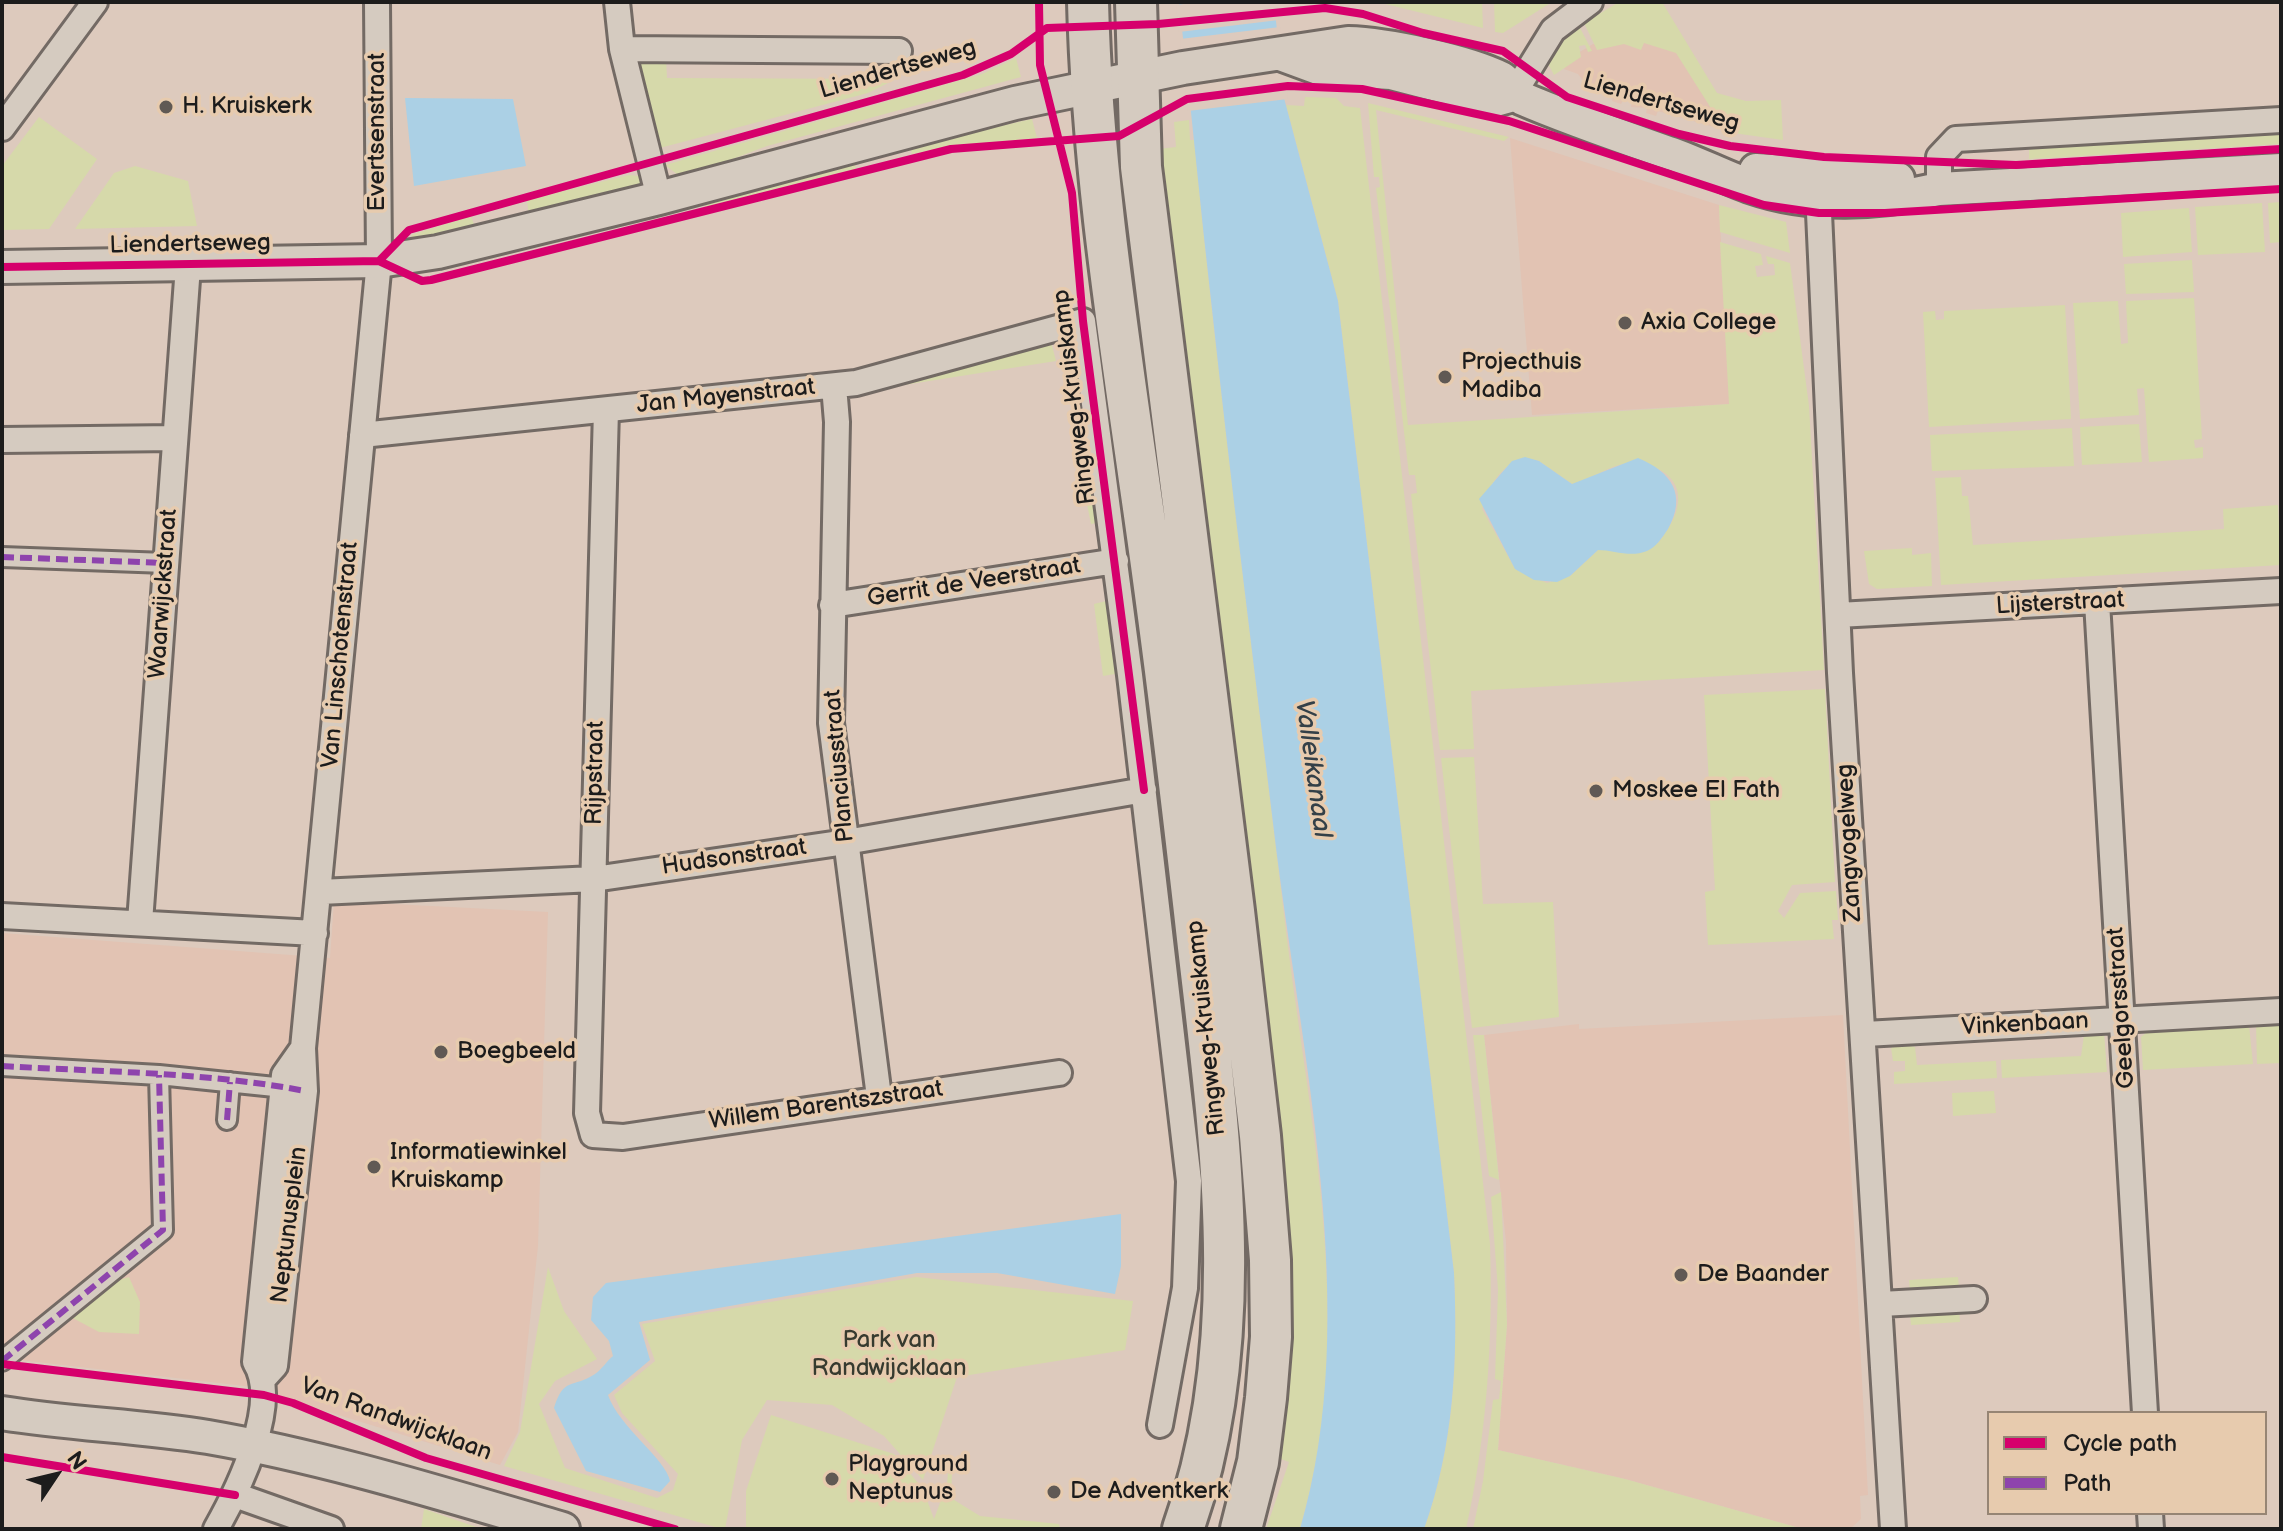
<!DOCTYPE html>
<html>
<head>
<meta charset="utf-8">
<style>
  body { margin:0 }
  #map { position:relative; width:2283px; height:1531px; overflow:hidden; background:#ddcabd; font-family:"Balsamiq Sans",sans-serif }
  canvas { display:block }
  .frame { position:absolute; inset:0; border:4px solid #1c1c1c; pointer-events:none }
  .legend { position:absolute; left:1987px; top:1411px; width:280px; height:104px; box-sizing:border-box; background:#e7cbae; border:2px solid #968574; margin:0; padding:10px 14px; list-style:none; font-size:24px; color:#1c1c1c }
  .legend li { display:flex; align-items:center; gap:16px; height:40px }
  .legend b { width:40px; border:2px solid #968574 }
  .north { position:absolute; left:16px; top:1435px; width:80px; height:80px; -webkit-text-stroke:6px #e7cbae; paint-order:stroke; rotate:55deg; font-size:22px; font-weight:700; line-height:32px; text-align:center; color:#1c1c1c }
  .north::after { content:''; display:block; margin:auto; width:28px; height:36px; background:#1c1c1c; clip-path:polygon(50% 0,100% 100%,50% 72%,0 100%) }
</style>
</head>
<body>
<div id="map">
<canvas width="2283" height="1531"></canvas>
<div class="frame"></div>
<ul class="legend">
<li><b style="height:10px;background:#d6006c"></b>Cycle path</li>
<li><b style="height:10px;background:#8e44ad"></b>Path</li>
</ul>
<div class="north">N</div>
</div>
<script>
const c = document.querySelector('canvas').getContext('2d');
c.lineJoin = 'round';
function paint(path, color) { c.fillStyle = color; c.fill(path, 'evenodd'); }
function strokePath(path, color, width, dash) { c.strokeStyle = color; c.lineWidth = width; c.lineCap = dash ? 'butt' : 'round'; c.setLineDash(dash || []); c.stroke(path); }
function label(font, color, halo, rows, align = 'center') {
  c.font = font + ' "Balsamiq Sans",sans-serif'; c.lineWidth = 7; c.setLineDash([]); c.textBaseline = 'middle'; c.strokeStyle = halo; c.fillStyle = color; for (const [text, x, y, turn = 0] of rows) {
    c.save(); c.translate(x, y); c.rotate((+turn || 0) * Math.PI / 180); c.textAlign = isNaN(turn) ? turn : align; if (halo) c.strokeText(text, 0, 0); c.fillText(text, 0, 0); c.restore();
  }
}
paint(new Path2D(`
  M 1613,32 L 1679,53 L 1724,127 L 1721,129 L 1658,111 L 1656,116 L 1646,113 L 1647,108 L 1631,107 L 1632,103 L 1624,99 L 1621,104 L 1612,101 L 1613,96 L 1597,91 L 1598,87 L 1584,82 L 1578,74 L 1564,69 L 1568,59 Z
  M 1510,138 L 1719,205 L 1730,404 L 1532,415 Z
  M 334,901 L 548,912 L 538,1246 L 518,1432 L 500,1465 L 245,1386 L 2,1358 L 2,933 L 330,958 Z
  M 1843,1015 L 1868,1495 L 1860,1496 L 1861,1519 L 1850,1529 L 1803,1529 L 1625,1479 L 1498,1450 L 1507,1324 L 1506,1242 L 1484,1035 L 1579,1024 L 1579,1029 Z`), '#e2c3b3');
paint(new Path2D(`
  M 1377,2 L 1482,2 L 1483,28 Z
  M 1494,2 L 1552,2 L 1503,33 L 1495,32 Z
  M 1619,2 L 1662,2 L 1717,93 L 1746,101 L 1781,100 L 1783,140 L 1726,132 L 1676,53 L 1644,43 L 1641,50 L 1624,44 L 1597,50 L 1584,23 Z
  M 1579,26 L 1592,51 L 1588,52 L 1585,45 L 1579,46 L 1581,57 L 1554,75 L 1547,62 L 1558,39 Z
  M 631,58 L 666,59 L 667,78 L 896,79 L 868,93 L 656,149 Z
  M 1016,58 L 1021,77 L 767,146 L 682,178 L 665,165 L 982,74 Z
  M 1305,97 L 1336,98 L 1344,106 L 1360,108 L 1490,1244 C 1493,1340 1487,1435 1466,1529 L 1424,1529 C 1454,1446 1458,1359 1454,1273 L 1338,301 L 1286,105 L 1304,106 Z
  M 1368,103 L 1509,137 L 1504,141 L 1376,110 L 1408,425 L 1729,404 L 1720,242 L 1761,254 L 1763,265 L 1755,266 L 1757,277 L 1775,275 L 1774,264 L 1768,264 L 1766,256 L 1790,263 L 1809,406 L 1824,670 L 1471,691 L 1474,749 L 1440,750 L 1411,494 L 1417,493 L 1415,475 L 1409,475 L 1376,188 L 1380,187 L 1379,177 L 1374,177 ZM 1525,458 L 1539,461 L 1572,484 C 1589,480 1602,470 1619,465 C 1644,458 1682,471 1678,503 C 1676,518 1667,531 1658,543 L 1598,550 L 1570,576 L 1547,583 L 1515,569 L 1482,509 C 1489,486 1500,465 1525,458 Z
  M 39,117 L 97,159 L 49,229 L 2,230 L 2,166 Z
  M 1032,119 L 1037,138 L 950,146 L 912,154 L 910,146 Z
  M 1189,120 L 1190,140 L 1194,140 C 1220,401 1254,662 1285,923 C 1309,1123 1359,1330 1300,1529 L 1266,1529 L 1289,1462 L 1273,1456 L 1159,149 L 1176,147 L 1174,122 Z
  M 2281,131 L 2281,144 L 2029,159 L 2029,145 Z
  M 854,160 L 856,169 L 705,207 L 703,198 Z
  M 135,166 L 188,181 L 197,226 L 75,229 L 114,173 Z
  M 629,175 L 639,176 L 643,181 L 636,187 L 529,217 L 527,200 Z
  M 2281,202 L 2281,242 L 2270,243 L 2268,203 Z
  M 2262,203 L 2265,252 L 2198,255 L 2195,207 Z
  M 1719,205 L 1786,222 L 1790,253 L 1720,232 Z
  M 2189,208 L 2192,252 L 2123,257 L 2121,213 Z
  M 471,216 L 476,230 L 413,241 L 411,235 Z
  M 2192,260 L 2194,292 L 2126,294 L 2124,264 Z
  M 2194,298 L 2202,439 L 2194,440 L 2195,448 L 2203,447 L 2203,458 L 2149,462 L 2144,388 L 2137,389 L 2139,415 L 2080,419 L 2073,303 L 2118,301 L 2121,344 L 2128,343 L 2126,301 Z
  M 2065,305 L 2071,419 L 1929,427 L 1923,312 L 1935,311 L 1936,320 L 1944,319 L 1944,311 Z
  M 1050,338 L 1056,361 L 885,388 L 883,384 Z
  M 2139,424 L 2142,462 L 2082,465 L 2080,427 Z
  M 2072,428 L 2074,466 L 1932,471 L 1930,435 Z
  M 1085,449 L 1097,523 L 1091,524 L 1076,450 Z
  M 1961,477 L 1962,496 L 1968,496 L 1973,545 L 2224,529 L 2223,509 L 2278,505 L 2281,565 L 1941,585 L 1935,478 Z
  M 1912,548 L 1912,555 L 1931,553 L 1932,586 L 1877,589 L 1869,584 L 1864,551 Z
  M 1106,601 L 1115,674 L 1103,676 L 1094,604 Z
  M 1825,689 L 1835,882 L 1792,885 L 1778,911 L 1784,918 L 1800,893 L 1836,891 L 1838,920 L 1832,920 L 1834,939 L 1708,945 L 1705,892 L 1715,890 L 1704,695 Z
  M 1474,757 L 1483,904 L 1553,902 L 1559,1017 L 1472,1028 L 1441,758 Z
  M 2281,1023 L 2281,1063 L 2257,1064 L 2256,1024 Z
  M 2249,1025 L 2253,1064 L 2143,1070 L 2141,1037 L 2147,1032 Z
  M 2104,1032 L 2107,1072 L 2002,1078 L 2001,1060 L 2081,1056 L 2084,1035 Z
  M 1473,1035 L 1484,1035 L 1499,1180 L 1489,1176 Z
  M 1902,1044 L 1915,1047 L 1917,1065 L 1996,1061 L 1997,1078 L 1894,1084 L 1894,1072 L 1905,1071 L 1905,1061 L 1893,1061 L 1891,1048 Z
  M 1994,1091 L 1996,1113 L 1953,1116 L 1952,1093 Z
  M 1501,1192 L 1507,1324 L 1498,1450 L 1625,1479 L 1803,1529 L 1473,1529 L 1483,1481 L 1493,1400 L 1499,1399 L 1501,1381 L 1495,1379 L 1498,1290 L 1491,1197 Z
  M 548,1267 L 564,1311 L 597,1359 L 555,1381 L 539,1404 L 565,1468 L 657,1498 L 673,1490 L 678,1474 L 622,1413 L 614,1395 L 655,1361 L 642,1324 L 916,1277 L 1133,1301 L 1125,1350 L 957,1377 L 923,1480 L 884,1436 L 832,1405 L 767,1400 L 742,1440 L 725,1529 L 722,1529 L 504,1466 L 520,1432 Z
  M 129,1277 L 140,1302 L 139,1334 L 99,1332 L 69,1316 L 106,1284 Z
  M 1958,1277 L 1959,1289 L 1910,1292 L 1909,1280 Z
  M 1959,1309 L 1960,1322 L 1911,1325 L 1910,1313 Z
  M 771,1415 L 894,1454 L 923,1489 L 934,1519 L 947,1484 L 948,1472 L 952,1472 L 951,1498 L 980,1516 L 1059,1524 L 1060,1529 L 746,1529 L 746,1491 Z
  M 424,1509 L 482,1529 L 421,1529 Z`), '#d6d9aa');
paint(new Path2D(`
  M 1179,2 L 1274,2 L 1284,98 L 1338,301 L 1454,1273 C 1458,1359 1454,1446 1424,1529 L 1300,1529 C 1364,1314 1300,1051 1274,831 C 1253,657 1231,484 1212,309 C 1200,207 1191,104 1179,2 Z
  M 405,98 L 513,99 L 526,166 L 414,186 Z
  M 1525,457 L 1539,461 L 1572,484 L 1638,458 C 1672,472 1687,495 1668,529 C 1662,538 1656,547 1647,551 C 1630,558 1614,550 1598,550 L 1570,576 L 1557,582 L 1534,580 L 1515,569 L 1479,499 L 1512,461 Z
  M 1121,1214 L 1121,1266 L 1115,1294 L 997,1273 L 917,1273 L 639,1322 L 650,1360 L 608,1395 C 619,1427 666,1459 670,1481 L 660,1492 L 586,1471 L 554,1408 C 564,1376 572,1389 595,1374 C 601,1370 607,1361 613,1356 L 609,1341 L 591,1320 L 593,1297 L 606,1283 Z`), '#abd0e5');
paint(new Path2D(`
  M 1198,2 L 1277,2 L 1279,20 L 1179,32 L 1176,5 Z
  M 1280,27 L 1288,99 L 1188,111 L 1180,39 Z`), '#ddcabd');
const pedestrian = new Path2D(`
  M 2,557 L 166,563
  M 2,1066 L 159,1075 L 294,1089
  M 227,1120 L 230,1082
  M 2,1361 L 163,1230 L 159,1075`);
const minor = new Path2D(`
  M 617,2 L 622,49 L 659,198
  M 622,49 L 899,51
  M 1513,95 L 1553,30 L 1590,2
  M 2,128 L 95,2
  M 1822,186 L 1819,213 L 1840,673 L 1893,1529
  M 1939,189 L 1939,157 L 1956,139 L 2281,120
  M 834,386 L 837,422 L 831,723 L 879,1097
  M 606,410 L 587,1113 L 593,1135 L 623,1137 L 1059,1073
  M 362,435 L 856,383 L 1083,321 L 1130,675 L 1189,1181 L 1185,1288 L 1160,1425
  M 2,440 L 175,438
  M 2097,602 L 2145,1413
  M 832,605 L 1116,561
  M 1838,615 L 2281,591
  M 320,892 L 594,879 L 846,842 L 1144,790
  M 2,916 L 315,933
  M 140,922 L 188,266
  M 1865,1034 L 2281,1011
  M 1881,1304 L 1974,1299
  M 265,1377 L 275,1366 L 305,1091 L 303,1048 L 379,261 L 377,2
  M 235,1495 L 331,1529
  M 2150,1513 L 2151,1529
  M 216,1529 C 238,1490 281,1403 255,1362 L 284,1075 L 303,1048`);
const tertiary = new Path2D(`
  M 1283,55 L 1321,69 L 1391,73 L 1495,100 L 1513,95
  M 1756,170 L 1898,179
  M 2,267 L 379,261 L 438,252 L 659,198 L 1015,103 L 1183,68 L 1348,43 C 1387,44 1467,61 1501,78 C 1510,83 1511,94 1521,98 C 1572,120 1623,137 1675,155 C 1702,165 1727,178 1753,187 C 1811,207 1880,203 1939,189 L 2281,170
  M 2,1413 C 70,1424 140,1426 208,1437 C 329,1458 446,1495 563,1529`);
const primary = new Path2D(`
  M 1088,2 C 1092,167 1118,331 1141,494 C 1163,645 1181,796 1198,947 C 1220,1138 1250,1343 1183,1529
  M 1136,2 L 1141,167 L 1234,911 L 1260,1136 L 1270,1260 L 1271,1337 L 1266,1398 L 1258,1462 L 1241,1529`);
strokePath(pedestrian, '#736a64', 24);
strokePath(minor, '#736a64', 30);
strokePath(tertiary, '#736a64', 38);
strokePath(primary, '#736a64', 46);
strokePath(pedestrian, '#d5cbc0', 18);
strokePath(minor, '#d5cbc0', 24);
strokePath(tertiary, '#d5cbc0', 32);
strokePath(primary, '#d5cbc0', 40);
strokePath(new Path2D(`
  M 2,557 L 166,563
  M 2,1066 C 102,1072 207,1072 305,1091
  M 227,1120 L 230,1082
  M 2,1361 L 163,1230 L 159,1075`), '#8e44ad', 6, [12, 6]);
strokePath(new Path2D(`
  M 1039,2 L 1040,65 L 1072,193 L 1083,321 L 1144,790
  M 379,261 L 409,230 L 963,75 L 1011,54 L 1047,28 L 1158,24 L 1325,8 L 1363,14 L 1423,33 L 1503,51 L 1567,97 L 1679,134 L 1730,146 L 1824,157 L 2016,165 L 2281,149
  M 2,267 L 379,261 L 422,281 L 431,280 L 951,149 L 1119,136 L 1187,99 L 1288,86 L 1362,89 L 1509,121 L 1764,205 L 1819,213 L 1885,213 L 2281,189
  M 2,1364 L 264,1395 L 293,1403 L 426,1458 L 675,1529
  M 2,1457 L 235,1495`), '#d6006c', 8);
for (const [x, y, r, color] of [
  [166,107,8,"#605954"],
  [1625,323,8,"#605954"],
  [1445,377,8,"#605954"],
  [1596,791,8,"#605954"],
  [441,1052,8,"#605954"],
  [374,1167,8,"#605954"],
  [1681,1275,8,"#605954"],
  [832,1479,8,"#605954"],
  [1054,1492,8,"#605954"]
]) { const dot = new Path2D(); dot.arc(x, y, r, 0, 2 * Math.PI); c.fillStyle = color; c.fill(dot); strokePath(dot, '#e7cbae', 3); }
label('24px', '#1c1c1c', '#e7cbae', [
  ["Liendertseweg",898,70,-16],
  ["Liendertseweg",1661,103,16],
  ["Evertsenstraat",378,132,-90],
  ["Liendertseweg",190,245,-1],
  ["Jan Mayenstraat",726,397,-6],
  ["Ringweg-Kruiskamp",1075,397,-97],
  ["Gerrit de Veerstraat",974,583,-9],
  ["Waarwijckstraat",164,594,-86],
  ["Lijsterstraat",2060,604,-3],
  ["Van Linschotenstraat",341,655,-85],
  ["Planciusstraat",840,766,-95],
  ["Rijpstraat",596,773,-89],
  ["Zangvogelweg",1850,843,-93],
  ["Hudsonstraat",734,858,-8],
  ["Geelgorsstraat",2122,1008,-94],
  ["Vinkenbaan",2025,1025,-3],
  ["Ringweg-Kruiskamp",1207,1028,-96],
  ["Willem Barentszstraat",826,1106,-8],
  ["Neptunusplein",290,1225,-83],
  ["Van Randwijcklaan",396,1420,20]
]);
label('24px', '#1c1c1c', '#e7cbae', [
  ["H. Kruiskerk",182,107],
  ["Axia College",1641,323],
  ["Projecthuis",1461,363],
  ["Madiba",1461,391],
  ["Moskee El Fath",1612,791],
  ["Boegbeeld",457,1052],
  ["Informatiewinkel",390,1153],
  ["Kruiskamp",390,1181],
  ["De Baander",1697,1275],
  ["Playground",848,1465],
  ["Neptunus",848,1493],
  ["De Adventkerk",1070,1492]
], 'left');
label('24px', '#373a2f', '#e7cbae', [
  ["Park van",889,1341],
  ["Randwijcklaan",889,1369]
]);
label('italic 26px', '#344048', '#e7cbae', [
  ["Valleikanaal",1312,769,82]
]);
</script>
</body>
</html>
